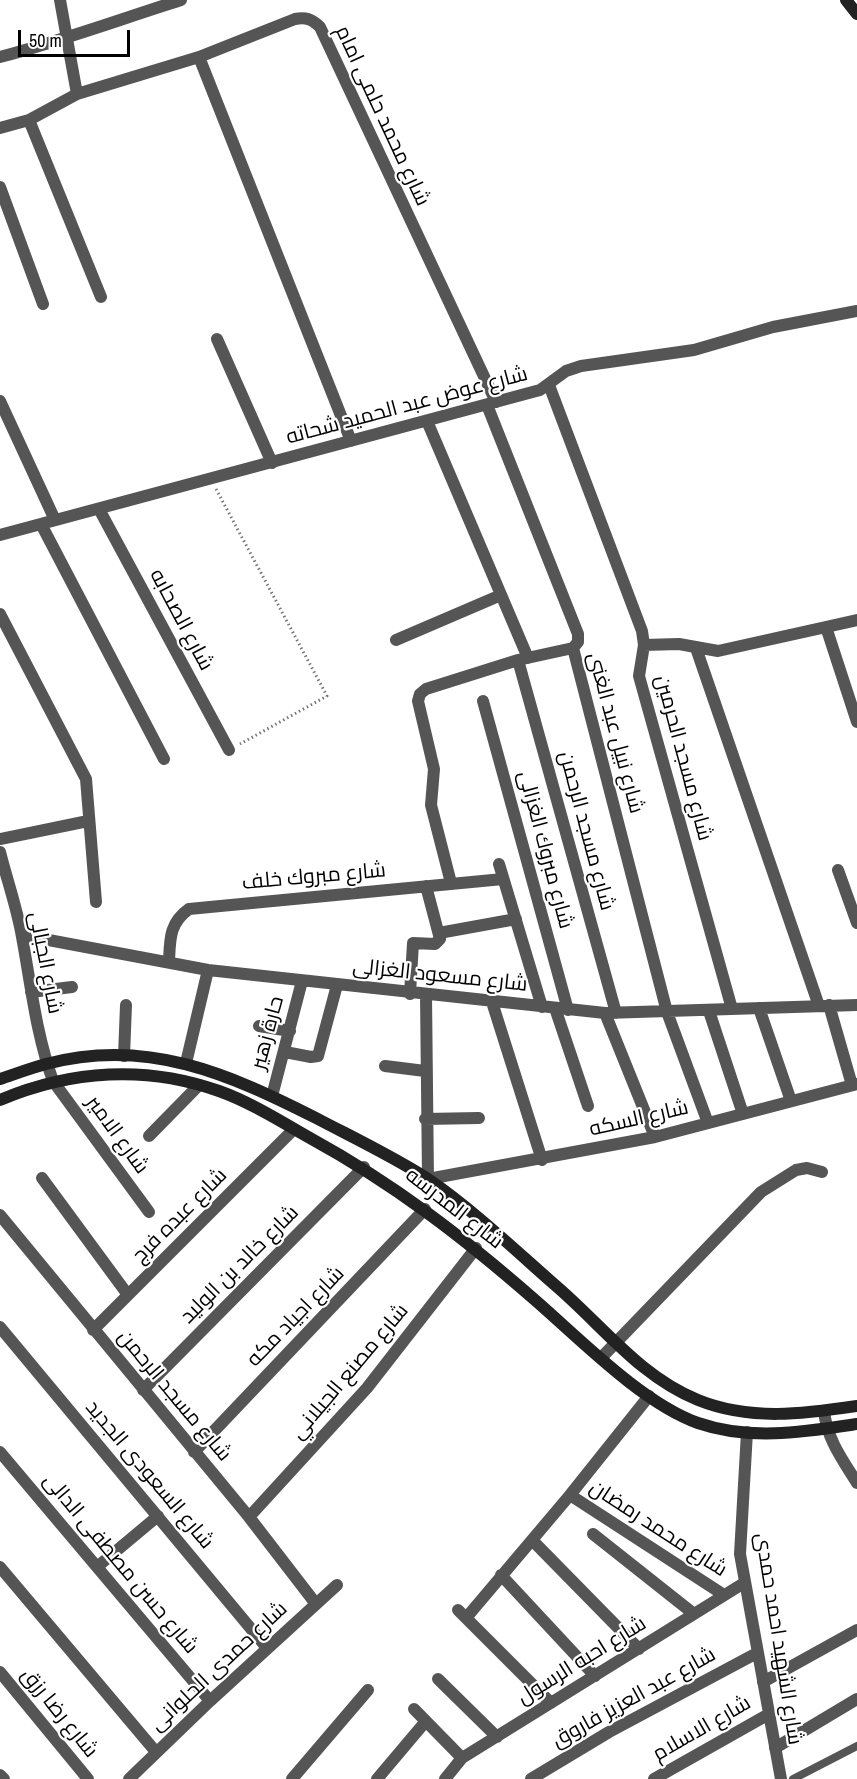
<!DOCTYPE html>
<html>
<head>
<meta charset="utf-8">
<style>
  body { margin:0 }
  #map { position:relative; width:857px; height:1779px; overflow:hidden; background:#fff; font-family:"Archivo Narrow",sans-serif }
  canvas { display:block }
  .scale { position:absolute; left:18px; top:30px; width:112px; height:27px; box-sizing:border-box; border:3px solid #000; border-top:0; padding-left:8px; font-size:18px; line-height:21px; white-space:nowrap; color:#000; -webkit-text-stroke:4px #fff; paint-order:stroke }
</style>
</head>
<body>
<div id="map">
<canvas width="857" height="1779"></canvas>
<div class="scale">50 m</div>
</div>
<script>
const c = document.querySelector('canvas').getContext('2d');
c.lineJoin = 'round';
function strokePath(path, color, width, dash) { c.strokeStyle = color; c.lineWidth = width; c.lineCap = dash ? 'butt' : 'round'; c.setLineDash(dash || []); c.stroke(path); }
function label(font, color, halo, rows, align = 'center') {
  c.font = font + ' "Archivo Narrow",Cairo,sans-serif'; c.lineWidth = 4.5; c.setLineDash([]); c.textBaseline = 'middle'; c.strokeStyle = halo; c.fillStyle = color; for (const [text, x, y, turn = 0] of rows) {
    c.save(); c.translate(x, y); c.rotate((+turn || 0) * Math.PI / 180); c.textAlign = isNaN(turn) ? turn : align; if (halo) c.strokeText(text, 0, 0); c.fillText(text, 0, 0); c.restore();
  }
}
strokePath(new Path2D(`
  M 216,489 L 327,696 L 240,744`), '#777', 3, [1.5, 3]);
strokePath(new Path2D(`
  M 793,1779 L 857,1746`), '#555', 8);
strokePath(new Path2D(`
  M 60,0 L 77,94
  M 0,57 C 61,41 121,19 181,0
  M 199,57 L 351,441
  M 29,120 L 101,297
  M 0,128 L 29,120 L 77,94 L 199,57 L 295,19 C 306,17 312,19 320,27 L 496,402
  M 0,187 L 43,304
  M 217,339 L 272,463
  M 549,385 L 642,631 L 644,645 L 639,676 L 732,1009
  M 0,401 L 55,520
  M 487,405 L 578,634 L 578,642 L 573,648 L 667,1012 L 708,1123
  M 427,421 L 528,658
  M 99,509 L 229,750
  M 41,524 L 164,759
  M 0,535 L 540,390 L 566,371 L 581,366 L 694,350 L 773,327 L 857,311
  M 0,614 L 86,779 L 96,902
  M 826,627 L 857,722
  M 396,640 L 501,595
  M 644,645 L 679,644 L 718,651 L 857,620
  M 696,648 L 819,1006
  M 518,660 L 616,1013
  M 483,701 L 568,1010
  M 0,839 L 88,821
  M 0,852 C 7,880 17,908 22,937 C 31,985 36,1034 53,1081 L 149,1212
  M 499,864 L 542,1007
  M 838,870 L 857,923
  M 451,883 L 431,805 L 434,769 L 418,701 L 420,694 L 426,689 L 518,660 L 573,648
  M 439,933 L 516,919
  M 22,935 L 208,970 L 605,1013 L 857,1005
  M 169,962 C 170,940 169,923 189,909 L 503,879
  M 31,992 L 72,987
  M 410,994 L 413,943 L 435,944 L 440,939 L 426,886
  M 426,995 L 428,1179 L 655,1137 L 857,1084
  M 492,1002 L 542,1160
  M 829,1005 L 852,1085
  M 555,1008 L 588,1106
  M 759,1008 L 791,1101
  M 709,1011 L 743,1114
  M 605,1013 L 655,1137
  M 259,1026 L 290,1031
  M 285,1052 L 311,1057 L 318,1056 L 337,985
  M 124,1056 L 126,1005
  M 186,1063 L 208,970
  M 385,1066 L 425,1071
  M 272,1096 L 302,981
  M 425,1119 L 479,1118
  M 149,1136 L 199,1085
  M 42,1178 L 128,1295
  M 0,1215 L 249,1517 L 316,1604
  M 0,1327 L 267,1648
  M 93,1330 L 294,1129
  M 601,1358 L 761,1192 L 796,1170 L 807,1168 L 822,1172
  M 143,1390 L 364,1167
  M 824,1411 C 827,1439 842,1459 857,1483
  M 747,1432 L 740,1554 L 781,1779
  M 0,1452 L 210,1701
  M 194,1452 L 425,1209
  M 570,1495 L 724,1595
  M 249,1517 L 367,1388 L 476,1248
  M 593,1534 L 694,1614
  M 532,1540 L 639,1649
  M 0,1567 L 156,1752
  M 97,1567 L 158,1516
  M 501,1575 L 595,1676
  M 458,1610 L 551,1703
  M 466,1618 L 570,1495 L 649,1396
  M 0,1672 L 88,1779
  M 438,1679 L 497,1737
  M 763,1682 L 857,1630
  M 414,1709 L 462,1758
  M 775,1748 L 857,1699
  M 0,1775 L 4,1779
  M 129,1779 L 210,1701 L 337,1585
  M 292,1779 L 368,1690
  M 377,1779 L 426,1721
  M 445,1779 L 462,1758 L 744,1583
  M 531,1779 L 609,1732 L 757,1653
  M 654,1779 L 769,1714`), '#555', 12);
strokePath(new Path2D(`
  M 846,0 L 857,14
  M 0,1079 C 15,1074 31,1068 46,1064 C 147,1037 229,1074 316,1118 C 354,1138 392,1156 428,1179 C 473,1210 514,1249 555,1285 C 602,1325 640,1377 698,1400 C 750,1421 804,1414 857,1406
  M 0,1100 C 71,1070 146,1065 219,1091 C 250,1102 280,1121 310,1138 C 394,1184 463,1237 535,1300 C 580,1339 642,1403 698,1423 C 750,1441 804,1432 857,1424`), '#222', 12);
label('21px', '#000', '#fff', [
  ["شارع محمد حلمى امام",382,116,65],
  ["شارع عوض عبد الحميد شحاته",407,406,-15],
  ["شارع الصحابه",181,620,62],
  ["شارع نبيل عبد الغنى",615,733,75],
  ["شارع مسجد الحرمين",683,758,75],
  ["شارع مسجد الرحمن",586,831,75],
  ["شارع مبروك الغزالى",545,850,75],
  ["شارع مبروك خلف",314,877,-5],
  ["شارع الجبالى",45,963,79],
  ["شارع مسعود الغزالى",440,976,6],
  ["حارة زهير",268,1033,-75],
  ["شارع السكه",639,1119,-13],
  ["شارع الامير",117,1135,54],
  ["شارع المدرسه",454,1209,38],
  ["شارع عبده فرج",180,1216,-45],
  ["شارع خالد بن الوليد",240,1265,-45],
  ["شارع اجياد مكه",296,1317,-46],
  ["شارع مصنع الجيلاني",350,1372,-50],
  ["شارع مسجد الرحمن",174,1396,50],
  ["شارع السعودى الجديد",149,1475,50],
  ["شارع محمد رمضان",658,1529,33],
  ["شارع حسن مصطفى الدالى",120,1564,50],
  ["شارع الشهيد احمد حمدى",778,1639,81],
  ["شارع احبه الرسول",582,1661,-32],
  ["شارع حمدى الحلوانى",219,1667,-43],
  ["شارع عبد العزيز فاروق",634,1698,-29],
  ["شارع رضا رزق",59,1713,51],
  ["شارع الاسلام",702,1729,-30]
]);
</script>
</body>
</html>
